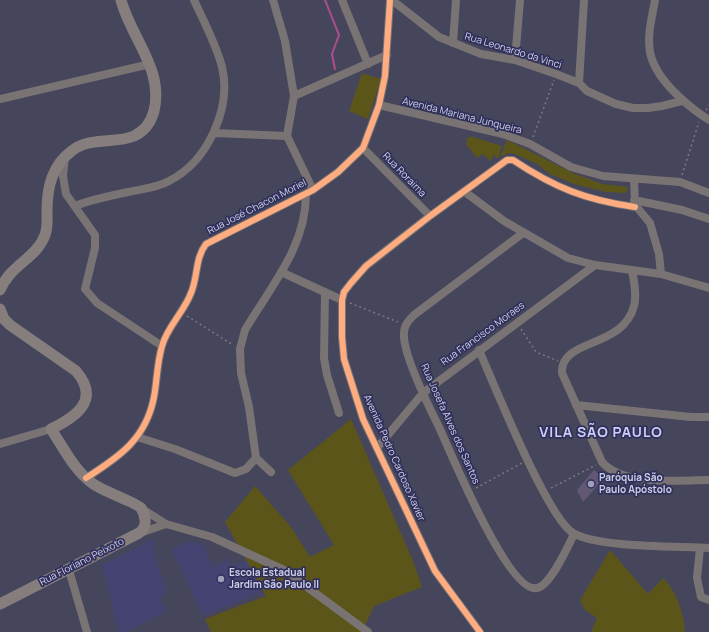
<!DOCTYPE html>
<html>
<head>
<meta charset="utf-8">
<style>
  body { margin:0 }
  canvas { display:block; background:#45455c }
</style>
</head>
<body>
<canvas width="709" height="632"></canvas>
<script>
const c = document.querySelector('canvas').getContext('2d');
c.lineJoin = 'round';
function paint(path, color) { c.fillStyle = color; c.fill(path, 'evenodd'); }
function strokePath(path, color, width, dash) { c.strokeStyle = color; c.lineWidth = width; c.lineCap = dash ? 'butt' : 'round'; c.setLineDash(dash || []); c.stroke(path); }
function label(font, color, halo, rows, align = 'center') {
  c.font = font + ' Manrope,sans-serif'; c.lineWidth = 3.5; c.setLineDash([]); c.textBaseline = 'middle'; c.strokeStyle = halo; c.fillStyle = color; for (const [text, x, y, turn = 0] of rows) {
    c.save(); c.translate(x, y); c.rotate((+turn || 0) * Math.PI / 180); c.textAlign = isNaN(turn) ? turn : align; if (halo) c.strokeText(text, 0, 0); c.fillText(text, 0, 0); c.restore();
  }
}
paint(new Path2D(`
  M 154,539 L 153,553 L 167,591 L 160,599 L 166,611 L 126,632 L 119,632 L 102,565 Z
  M 189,542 L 202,544 L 213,567 L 228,559 L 231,566 L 248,560 L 261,592 L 203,616 L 172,550 Z`), '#444372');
paint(new Path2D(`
  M 362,73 L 381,79 L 368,119 L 349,111 Z
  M 468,137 L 473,137 L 502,146 L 498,159 L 493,155 L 491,161 L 482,154 L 477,158 L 466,144 Z
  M 507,140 L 575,174 L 603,184 L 628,187 L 626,193 L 606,192 L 574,184 L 550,174 L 537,164 L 515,154 L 509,153 L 500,157 Z
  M 351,419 L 413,561 L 422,587 L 374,606 L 362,632 L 211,632 L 205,619 L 266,596 L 225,522 L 255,486 L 291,527 L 310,557 L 334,545 L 288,470 Z
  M 610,550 L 648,594 L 663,578 C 676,590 684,614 685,632 L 591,632 L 597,618 L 585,610 L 580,600 Z`), '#5c5519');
strokePath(new Path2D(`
  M 325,0 L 339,35 L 332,54 L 335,69`), '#af4d8f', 2);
paint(new Path2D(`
  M 594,470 L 604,478 L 583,502 L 577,490 Z`), '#625876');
strokePath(new Path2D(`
  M 706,110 L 709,105
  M 533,137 L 554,80
  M 682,175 L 699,122
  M 350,303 L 398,322
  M 187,316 L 233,345
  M 521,329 L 536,352 L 558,361
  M 476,488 L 522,463
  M 551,488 L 596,465`), '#7b787d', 1.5, [2, 3]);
strokePath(new Path2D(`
  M 273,0 L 285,41 L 294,96 L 287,136 L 313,190
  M 342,0 L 368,64
  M 392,0 L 439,37 L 481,54 L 515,60 L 556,74 L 579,83 L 587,91 L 616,104 L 633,108 L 648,108 L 662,106 L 682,101
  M 655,0 C 652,17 647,35 650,52 C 655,79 687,106 709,120
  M 453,43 L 456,0
  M 515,60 L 520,0
  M 579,83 L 584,0
  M 294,96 L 387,55
  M 0,99 L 150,64
  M 379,105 L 503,134 L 530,144 L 571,167 L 603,176 L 680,182 L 709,193
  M 214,133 L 287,136
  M 363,148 L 430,216
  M 65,157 L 63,176 L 66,194 L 95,235 L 95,248 L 85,289 L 97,303 L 162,346
  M 634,179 L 635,205 L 650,223 L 659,254 L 661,274
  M 465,192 L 504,221 L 568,258 L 595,265 L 661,274 L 709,288
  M 634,200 L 682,210 L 709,219
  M 75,206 C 92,199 110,196 128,192 C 141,189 157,188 169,181 C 207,162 232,109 222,67 C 216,44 204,22 194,0
  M 523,233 L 414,315 C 409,320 404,325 404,333 C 402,353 429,407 439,427 C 450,451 509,595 537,588 C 551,585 568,546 574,534
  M 632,270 C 634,281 637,295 634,306 C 623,349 560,338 562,373 L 602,462 C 624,487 678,480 709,480
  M 281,272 L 342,300
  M 325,292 L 324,358 L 327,375 L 339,413
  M 479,350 C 494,384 547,517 573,533 C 599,548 677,546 709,548
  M 576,405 L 691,417 L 709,417
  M 137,437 L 175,449 L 235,473 L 246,469 L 256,458
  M 0,444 L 51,429
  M 377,448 L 423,393 L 595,265
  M 271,472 L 256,458 L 249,407 L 241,373 L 240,349 L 245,330 C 271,286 306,247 306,194
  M 86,478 C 119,457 146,439 154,397 C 157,381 157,363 162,346 C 167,327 184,312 191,293 C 198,277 195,258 206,244 L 313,190 L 338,172 L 363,148 L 379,105 L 385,76 L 390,0
  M 141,508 L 166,524 L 212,537 L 284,570 L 368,632
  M 140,533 L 166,524
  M 700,548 L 697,578 L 701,597 L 709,600
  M 69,570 L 87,632
  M 480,632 L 435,571 L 363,419 L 344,359 L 342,337 L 342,300 L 344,292 L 351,283 L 366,266 L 430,216 L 507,160 L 513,160 C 555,188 586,200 635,207`), '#7a7373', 8);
strokePath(new Path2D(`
  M 0,290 C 10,265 37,258 45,235 C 48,227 47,219 47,211 C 47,187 52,165 73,150 C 90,137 115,144 134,136 C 145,131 151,122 154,111 C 164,69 131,38 121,0
  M 0,309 L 4,319 L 10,325 L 76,371 C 101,400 76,417 51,429 C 63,447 74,470 92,483 C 102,491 137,503 141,508 C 146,516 148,527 139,533 L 0,604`), '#867e7d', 11);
strokePath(new Path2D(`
  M 86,478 C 119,457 146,439 154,397 C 157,381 157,363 162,346 C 167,327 184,312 191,293 C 198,277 195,258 206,244 L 313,190 L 338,172 L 363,148 L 379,105 L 385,76 L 390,0
  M 480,632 L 435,571 L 363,419 L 344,359 L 342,337 L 342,300 L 344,292 L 351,283 L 366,266 L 430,216 L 507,160 L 513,160 C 555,188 586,200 635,207`), '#ffac80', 6);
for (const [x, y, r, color] of [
  [591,484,4,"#9e9fb8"],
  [221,579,4,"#9e9fb8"]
]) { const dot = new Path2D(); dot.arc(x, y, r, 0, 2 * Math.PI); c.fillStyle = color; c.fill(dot); strokePath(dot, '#31305b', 1.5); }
label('10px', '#ced0ea', '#31305b', [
  ["Rua Leonardo da Vinci",513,51,17],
  ["Avenida Mariana Junqueira",462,116,14],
  ["Rua Roraima",404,175,46],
  ["Rua José Chacon Moriel",257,207,-27],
  ["Rua Francisco Moraes",483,334,-36],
  ["Rua Josefa Alves dos Santos",450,424,66],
  ["Avenida Pedro Cardoso Xavier",394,458,66],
  ["Rua Floriano Peixoto",82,562,-27]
]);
label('bold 10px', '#ced0ea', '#31305b', [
  ["Paróquia São",599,478],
  ["Paulo Apóstolo",599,490],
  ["Escola Estadual",229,573],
  ["Jardim São Paulo II",229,585]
], 'left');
c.letterSpacing = '1px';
label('bold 14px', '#cdcff9', '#31305b', [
  ["VILA SÃO PAULO",601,433]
]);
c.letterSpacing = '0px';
</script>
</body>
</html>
